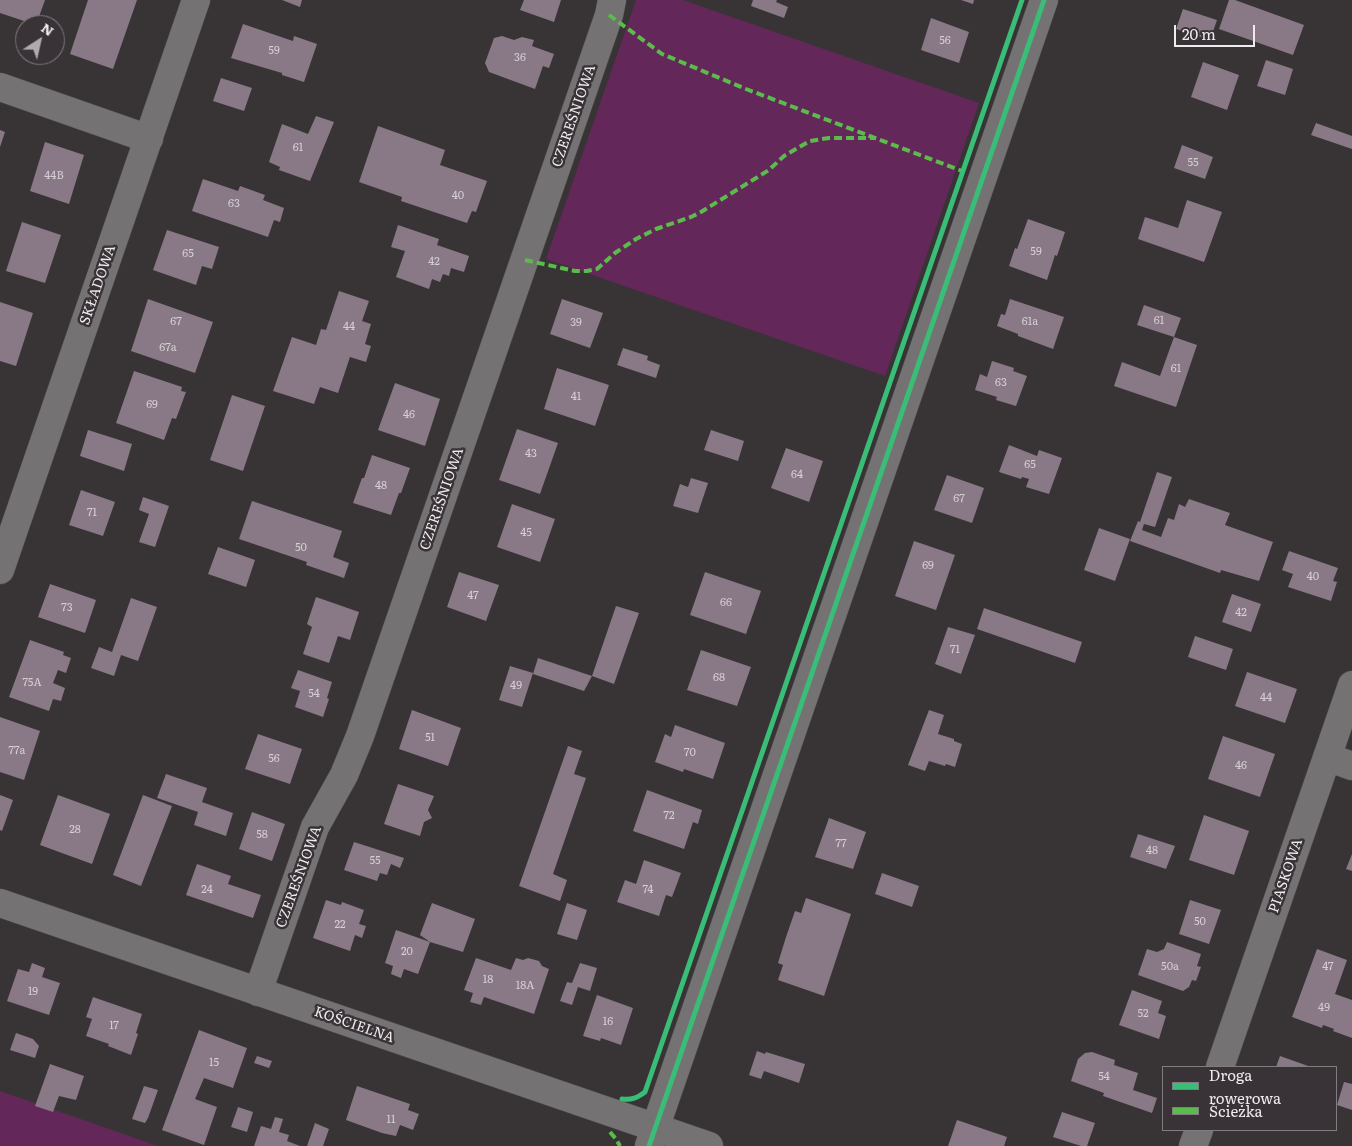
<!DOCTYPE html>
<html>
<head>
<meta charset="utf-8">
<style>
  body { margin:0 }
  #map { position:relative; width:1352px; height:1146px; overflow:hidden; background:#383436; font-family:Literata,serif }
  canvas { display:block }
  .legend { position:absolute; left:1162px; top:1066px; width:175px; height:65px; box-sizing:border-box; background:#393337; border:1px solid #817c80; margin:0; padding:6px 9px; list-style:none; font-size:15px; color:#eeeaed }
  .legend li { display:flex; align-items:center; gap:10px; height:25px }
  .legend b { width:25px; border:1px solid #817c80 }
  .north { position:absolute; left:15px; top:15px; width:50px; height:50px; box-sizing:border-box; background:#393337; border:1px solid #817c80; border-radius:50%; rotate:35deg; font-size:14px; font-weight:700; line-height:20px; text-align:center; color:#eeeaed }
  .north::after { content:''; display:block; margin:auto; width:18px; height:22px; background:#aeaaad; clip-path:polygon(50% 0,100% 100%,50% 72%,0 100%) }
  .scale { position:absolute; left:1174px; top:25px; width:81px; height:22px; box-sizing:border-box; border:2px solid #eeeaed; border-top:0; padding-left:6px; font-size:15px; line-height:18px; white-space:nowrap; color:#eeeaed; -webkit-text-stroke:4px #393337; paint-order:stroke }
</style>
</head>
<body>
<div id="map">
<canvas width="1352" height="1146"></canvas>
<ul class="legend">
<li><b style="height:6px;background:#3abd76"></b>Droga rowerowa</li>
<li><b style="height:6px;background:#5cbc4b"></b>Ścieżka</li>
</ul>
<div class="north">N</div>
<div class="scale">20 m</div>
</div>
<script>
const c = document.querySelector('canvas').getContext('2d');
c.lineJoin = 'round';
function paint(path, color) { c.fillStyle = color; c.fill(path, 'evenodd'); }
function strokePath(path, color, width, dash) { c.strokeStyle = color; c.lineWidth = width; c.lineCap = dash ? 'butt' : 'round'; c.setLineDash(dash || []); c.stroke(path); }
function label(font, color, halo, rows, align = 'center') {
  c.font = font + ' Literata,serif'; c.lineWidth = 5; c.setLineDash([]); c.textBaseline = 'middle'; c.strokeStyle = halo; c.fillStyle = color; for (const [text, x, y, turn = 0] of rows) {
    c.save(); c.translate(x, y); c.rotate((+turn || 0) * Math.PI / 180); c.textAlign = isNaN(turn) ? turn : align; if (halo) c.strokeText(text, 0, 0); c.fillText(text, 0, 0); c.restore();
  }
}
paint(new Path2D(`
  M 636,0 L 683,0 L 979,103 L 885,376 L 546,259 Z
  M 0,1091 L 158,1146 L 0,1146 Z`), '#632759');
paint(new Path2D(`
  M 0,0 L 45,0 L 36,25 L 0,13 Z
  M 88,0 L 137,0 L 113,69 L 70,54 Z
  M 282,0 L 302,0 L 300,7 Z
  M 524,0 L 561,0 L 554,22 L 520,10 Z
  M 753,0 L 777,0 L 776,2 L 788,7 L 784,18 L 751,6 Z
  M 961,0 L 974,0 L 973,4 Z
  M 1229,0 L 1235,0 L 1304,25 L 1293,55 L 1219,29 Z
  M 1183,9 L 1217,20 L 1210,40 L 1176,29 Z
  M 931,18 L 969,32 L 959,63 L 921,50 Z
  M 243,24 L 293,41 L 294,36 L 317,44 L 304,82 L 282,75 L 282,73 L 231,58 Z
  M 502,36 L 514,40 L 522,37 L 534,40 L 532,46 L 554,54 L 549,68 L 543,66 L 535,89 L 489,72 L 485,63 L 494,38 Z
  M 1266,60 L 1293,69 L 1285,95 L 1257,86 Z
  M 1203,62 L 1239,75 L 1227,110 L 1191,97 Z
  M 221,78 L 252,88 L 244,111 L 213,101 Z
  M 316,116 L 334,122 L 310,181 L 279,170 L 280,167 L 269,162 L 282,124 L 308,134 Z
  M 1316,123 L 1352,136 L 1352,149 L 1311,135 Z
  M 378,126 L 445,150 L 440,165 L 487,181 L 476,212 L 472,211 L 467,223 L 401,201 L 402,197 L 359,182 Z
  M 0,130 L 5,132 L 0,147 Z
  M 45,142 L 84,155 L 69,204 L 30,191 Z
  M 1182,145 L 1213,157 L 1205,179 L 1174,168 Z
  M 203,179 L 238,191 L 240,186 L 265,195 L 263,200 L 284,208 L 280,222 L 274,220 L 268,237 L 192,211 Z
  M 1187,200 L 1222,212 L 1204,262 L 1138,239 L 1145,217 L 1178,228 Z
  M 1028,219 L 1065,232 L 1057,256 L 1055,255 L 1047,280 L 1009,266 L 1015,248 L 1017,249 Z
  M 22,222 L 61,235 L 45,283 L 6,271 Z
  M 398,225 L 439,239 L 437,245 L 469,256 L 464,272 L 451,268 L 449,276 L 443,274 L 440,282 L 432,279 L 429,289 L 396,277 L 405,251 L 391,247 Z
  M 167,230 L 219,247 L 212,269 L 202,266 L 196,285 L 153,270 Z
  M 339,291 L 369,301 L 362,321 L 371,324 L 365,344 L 371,346 L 366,362 L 350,357 L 338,393 L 320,387 L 314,404 L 273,391 L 292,337 L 316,345 L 321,329 L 326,330 Z
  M 148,299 L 213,322 L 195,373 L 131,351 Z
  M 562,299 L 603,313 L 590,348 L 550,334 Z
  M 1010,299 L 1064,317 L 1053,349 L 1018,336 L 1018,334 L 997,326 L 1001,314 L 1005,315 Z
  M 0,302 L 33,313 L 16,366 L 0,361 Z
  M 1144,305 L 1181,318 L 1174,337 L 1137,325 Z
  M 1174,337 L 1197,345 L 1176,407 L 1114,386 L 1122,362 L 1160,376 Z
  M 623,348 L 648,356 L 647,360 L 660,365 L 656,378 L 617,365 Z
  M 992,361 L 1014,368 L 1013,371 L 1027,376 L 1016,406 L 996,400 L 997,397 L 975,390 L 980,374 L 987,377 Z
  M 557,368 L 609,385 L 595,426 L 544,409 Z
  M 134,371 L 182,387 L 181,391 L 186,392 L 176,419 L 172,418 L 164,440 L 116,423 Z
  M 395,383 L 440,399 L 425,446 L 378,430 Z
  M 232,395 L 265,406 L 243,471 L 210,460 Z
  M 517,429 L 558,443 L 540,494 L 499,480 Z
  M 88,430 L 132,444 L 124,471 L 80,456 Z
  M 711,430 L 744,441 L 738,461 L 704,450 Z
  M 1009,445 L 1037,456 L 1039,450 L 1062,458 L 1049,494 L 1026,487 L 1029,479 L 1022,477 L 1021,479 L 999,472 Z
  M 786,448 L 823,461 L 809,502 L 771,488 Z
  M 372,455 L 410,468 L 401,493 L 399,493 L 391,515 L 353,503 L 362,478 L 364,478 Z
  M 1157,472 L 1172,477 L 1155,527 L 1144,524 L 1142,530 L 1161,537 L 1168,518 L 1174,520 L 1179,504 L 1185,507 L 1189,499 L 1230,513 L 1225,525 L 1273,542 L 1259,581 L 1221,570 L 1220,573 L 1130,541 L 1138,521 L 1140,522 Z
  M 947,475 L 984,488 L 972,523 L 934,510 Z
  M 691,478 L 708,483 L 698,513 L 673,506 L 680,484 L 688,487 Z
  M 81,490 L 115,502 L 103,536 L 69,525 Z
  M 143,497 L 169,506 L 155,547 L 139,542 L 149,514 L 139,510 Z
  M 252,501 L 342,531 L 333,557 L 349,563 L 344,578 L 306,565 L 307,562 L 239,539 Z
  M 512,504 L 555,519 L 540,562 L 497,547 Z
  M 1099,528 L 1130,539 L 1115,581 L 1084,570 Z
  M 914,541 L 955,555 L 936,610 L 895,596 Z
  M 218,547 L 255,560 L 246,587 L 208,574 Z
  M 1289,551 L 1338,568 L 1333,581 L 1337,582 L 1331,601 L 1288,587 L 1293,574 L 1282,570 Z
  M 459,572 L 499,585 L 486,621 L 447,607 Z
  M 705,572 L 761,591 L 746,634 L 690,615 Z
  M 50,584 L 96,600 L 85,633 L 38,617 Z
  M 1232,594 L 1261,604 L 1251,632 L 1222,622 Z
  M 316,597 L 359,612 L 350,640 L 338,636 L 329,663 L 303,654 L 312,627 L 307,624 Z
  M 131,598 L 157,607 L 138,661 L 121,655 L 114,676 L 91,668 L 99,647 L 112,652 Z
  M 616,606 L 639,613 L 614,684 L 592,676 Z
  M 984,608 L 1082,642 L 1075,663 L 977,629 Z
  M 948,627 L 975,635 L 961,674 L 935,664 Z
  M 1195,636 L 1233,649 L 1226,670 L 1188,657 Z
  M 30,640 L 64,652 L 63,655 L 71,658 L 66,673 L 58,670 L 53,683 L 65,688 L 61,701 L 53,699 L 49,711 L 9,697 Z
  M 701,650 L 751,667 L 737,706 L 687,690 Z
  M 538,658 L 592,676 L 584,691 L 533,674 Z
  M 510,666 L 533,673 L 522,707 L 499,700 Z
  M 298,670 L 332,682 L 327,698 L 329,699 L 323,717 L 295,707 L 300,691 L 291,688 Z
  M 1247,672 L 1297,689 L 1285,723 L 1235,706 Z
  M 412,710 L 461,728 L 448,766 L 399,749 Z
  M 929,710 L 944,715 L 938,734 L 954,739 L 954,741 L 962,744 L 955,767 L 946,764 L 945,766 L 929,761 L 925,771 L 908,765 Z
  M 0,717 L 40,731 L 24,780 L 0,772 Z
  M 675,725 L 725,743 L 713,779 L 684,769 L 683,772 L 655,762 L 665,734 L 671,737 Z
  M 258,734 L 302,749 L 290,784 L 245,769 Z
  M 1223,736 L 1275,754 L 1260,797 L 1208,779 Z
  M 568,746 L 582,751 L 574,774 L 586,778 L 553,874 L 567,880 L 560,901 L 519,886 Z
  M 166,774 L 207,788 L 202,802 L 233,813 L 226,836 L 194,825 L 198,812 L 157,798 Z
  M 398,784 L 434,796 L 428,810 L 432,818 L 424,822 L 420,836 L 384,824 Z
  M 647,790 L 702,810 L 698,824 L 693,822 L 684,849 L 633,831 Z
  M 0,795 L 13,800 L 2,831 L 0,830 Z
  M 58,795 L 110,814 L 92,864 L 40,845 Z
  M 143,795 L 172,806 L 141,886 L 113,875 Z
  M 252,812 L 285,824 L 272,861 L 239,849 Z
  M 1204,815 L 1249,831 L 1234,875 L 1189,860 Z
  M 829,818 L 866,832 L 853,869 L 815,857 Z
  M 1138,834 L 1175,846 L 1166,869 L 1130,857 Z
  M 354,842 L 404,858 L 400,868 L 391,864 L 387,875 L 380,873 L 377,881 L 344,870 Z
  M 1352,854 L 1352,871 L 1346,869 Z
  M 644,860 L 681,873 L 672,897 L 666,895 L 659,916 L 617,902 L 625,880 L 636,884 Z
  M 197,864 L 231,876 L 228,884 L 261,895 L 253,918 L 186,895 Z
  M 882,873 L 919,886 L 912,907 L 875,894 Z
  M 806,898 L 851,914 L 824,996 L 778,980 L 783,965 L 778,963 L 786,937 L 795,911 L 801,913 Z
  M 326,900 L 341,905 L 342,902 L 364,910 L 359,924 L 366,926 L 362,938 L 355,935 L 350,951 L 313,938 Z
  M 1190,900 L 1221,910 L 1209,944 L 1179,934 Z
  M 432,903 L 475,919 L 463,952 L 430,942 L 420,935 Z
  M 567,903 L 587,910 L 577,940 L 557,934 Z
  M 396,930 L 430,942 L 418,974 L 404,969 L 401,978 L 391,974 L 393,966 L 385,963 Z
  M 1167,942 L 1201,954 L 1197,966 L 1201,967 L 1196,981 L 1192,980 L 1189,987 L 1183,991 L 1138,975 L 1147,949 L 1157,952 L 1164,949 Z
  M 1317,949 L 1347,960 L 1335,994 L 1352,1000 L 1352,1038 L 1333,1031 L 1334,1029 L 1323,1025 L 1322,1028 L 1292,1017 Z
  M 476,958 L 511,970 L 516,958 L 523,960 L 528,958 L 539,961 L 542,966 L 549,969 L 534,1014 L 484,997 L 481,1005 L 470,1002 L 473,993 L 464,990 Z
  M 32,963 L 45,968 L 42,977 L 60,983 L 49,1015 L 7,1001 L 18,969 L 29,972 Z
  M 580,963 L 597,968 L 590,991 L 578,987 L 572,1005 L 560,1001 L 567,982 L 572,983 Z
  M 1132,990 L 1162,1001 L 1158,1013 L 1166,1016 L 1159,1039 L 1119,1025 Z
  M 597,995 L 633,1008 L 621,1045 L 601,1038 L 600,1041 L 583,1036 Z
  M 93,997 L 142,1014 L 136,1033 L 138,1034 L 131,1055 L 108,1046 L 109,1044 L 86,1036 L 92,1019 L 86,1017 Z
  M 199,1030 L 247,1048 L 233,1088 L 204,1078 L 195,1099 L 217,1107 L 204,1145 L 162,1130 Z
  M 16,1033 L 33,1039 L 39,1046 L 35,1058 L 10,1050 Z
  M 757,1051 L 765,1054 L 766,1052 L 805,1064 L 799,1083 L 764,1071 L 761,1079 L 749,1075 Z
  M 1092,1052 L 1115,1060 L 1114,1065 L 1138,1073 L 1133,1090 L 1157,1098 L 1152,1113 L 1103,1096 L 1104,1093 L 1071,1081 L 1078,1059 L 1085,1053 Z
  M 257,1056 L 272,1061 L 269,1068 L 254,1063 Z
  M 1280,1056 L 1311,1067 L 1276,1067 Z
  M 50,1064 L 84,1076 L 76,1100 L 59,1096 L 53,1112 L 35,1106 Z
  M 1344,1082 L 1352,1084 L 1352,1110 L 1337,1105 Z
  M 144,1086 L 158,1090 L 148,1118 L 145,1123 L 132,1119 Z
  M 357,1086 L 410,1104 L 408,1110 L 419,1114 L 413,1130 L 400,1125 L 396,1136 L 382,1133 L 346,1120 Z
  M 238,1107 L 253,1112 L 247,1132 L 231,1127 Z
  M 1062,1112 L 1095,1123 L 1087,1146 L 1081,1146 L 1053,1137 Z
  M 275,1117 L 283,1119 L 279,1132 L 289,1135 L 287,1141 L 300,1146 L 254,1146 L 261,1126 L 271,1129 Z
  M 957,1120 L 1007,1137 L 1004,1146 L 948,1146 Z
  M 315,1123 L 329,1129 L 323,1146 L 307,1146 Z`), '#897885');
const minor = new Path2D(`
  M 0,87 L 149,139
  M 0,570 L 196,0
  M 1327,757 L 1352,766
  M 0,903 L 709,1146
  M 258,992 L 315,827 L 344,775 L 360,736 L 609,15 L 612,0
  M 1220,1067 L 1352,685
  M 649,1146 L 1044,0
  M 1193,1146 L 1199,1130`);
strokePath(minor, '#555254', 29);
strokePath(minor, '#757274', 28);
strokePath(new Path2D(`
  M 609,15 L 662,54 L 746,89 L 962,171
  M 525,260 L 575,271 L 587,271 L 597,269 L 615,253 L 636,239 L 656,229 L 691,217 L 701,212 L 769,170 L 784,156 L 810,141 L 829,138 L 876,138
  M 610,1132 L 616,1139 L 620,1146`), '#5cbc4b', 4, [8, 4]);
strokePath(new Path2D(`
  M 622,1099 C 632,1100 637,1098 645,1092 L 1022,0
  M 649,1146 L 1044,0`), '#3abd76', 5);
label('11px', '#d5ced3', null, [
  ["56",945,41],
  ["59",274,51],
  ["36",520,58],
  ["61",298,148],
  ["55",1193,163],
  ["44B",54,176],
  ["40",458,196],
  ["63",234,204],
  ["59",1036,252],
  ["65",188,254],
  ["42",434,262],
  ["61",1159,321],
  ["67",176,322],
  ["61a",1030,322],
  ["39",576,323],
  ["44",349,327],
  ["67a",168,348],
  ["61",1176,369],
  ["63",1001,383],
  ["41",576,397],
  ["69",152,405],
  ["46",409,415],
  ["43",531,454],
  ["65",1030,465],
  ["64",797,475],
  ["48",381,486],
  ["67",959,499],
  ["71",92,513],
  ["45",526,533],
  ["50",301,548],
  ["69",928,566],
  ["40",1313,577],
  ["47",473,596],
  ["66",726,603],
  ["73",67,608],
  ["42",1241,613],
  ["71",955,650],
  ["68",719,678],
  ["75A",32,683],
  ["49",516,686],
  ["54",314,694],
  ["44",1266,698],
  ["51",430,738],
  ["77a",17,751],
  ["70",690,753],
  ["56",274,759],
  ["46",1241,766],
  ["72",669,816],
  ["28",75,830],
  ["58",262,835],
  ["77",841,844],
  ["48",1152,851],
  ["55",375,861],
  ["24",207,890],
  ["74",648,890],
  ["50",1200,922],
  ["22",340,925],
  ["20",407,952],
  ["50a",1170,967],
  ["47",1328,967],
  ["18",488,980],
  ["18A",525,986],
  ["19",33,992],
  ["49",1324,1008],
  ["52",1143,1014],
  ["16",608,1022],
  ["17",114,1026],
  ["15",214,1063],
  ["54",1104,1077],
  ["11",391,1120]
]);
label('14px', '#eeeaed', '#393337', [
  ["CZEREŚNIOWA",574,116,-71],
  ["SKŁADOWA",98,285,-71],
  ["CZEREŚNIOWA",442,499,-71],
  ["PIASKOWA",1286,876,-71],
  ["CZEREŚNIOWA",299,877,-70],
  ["KOŚCIELNA",354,1025,19]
]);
</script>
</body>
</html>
